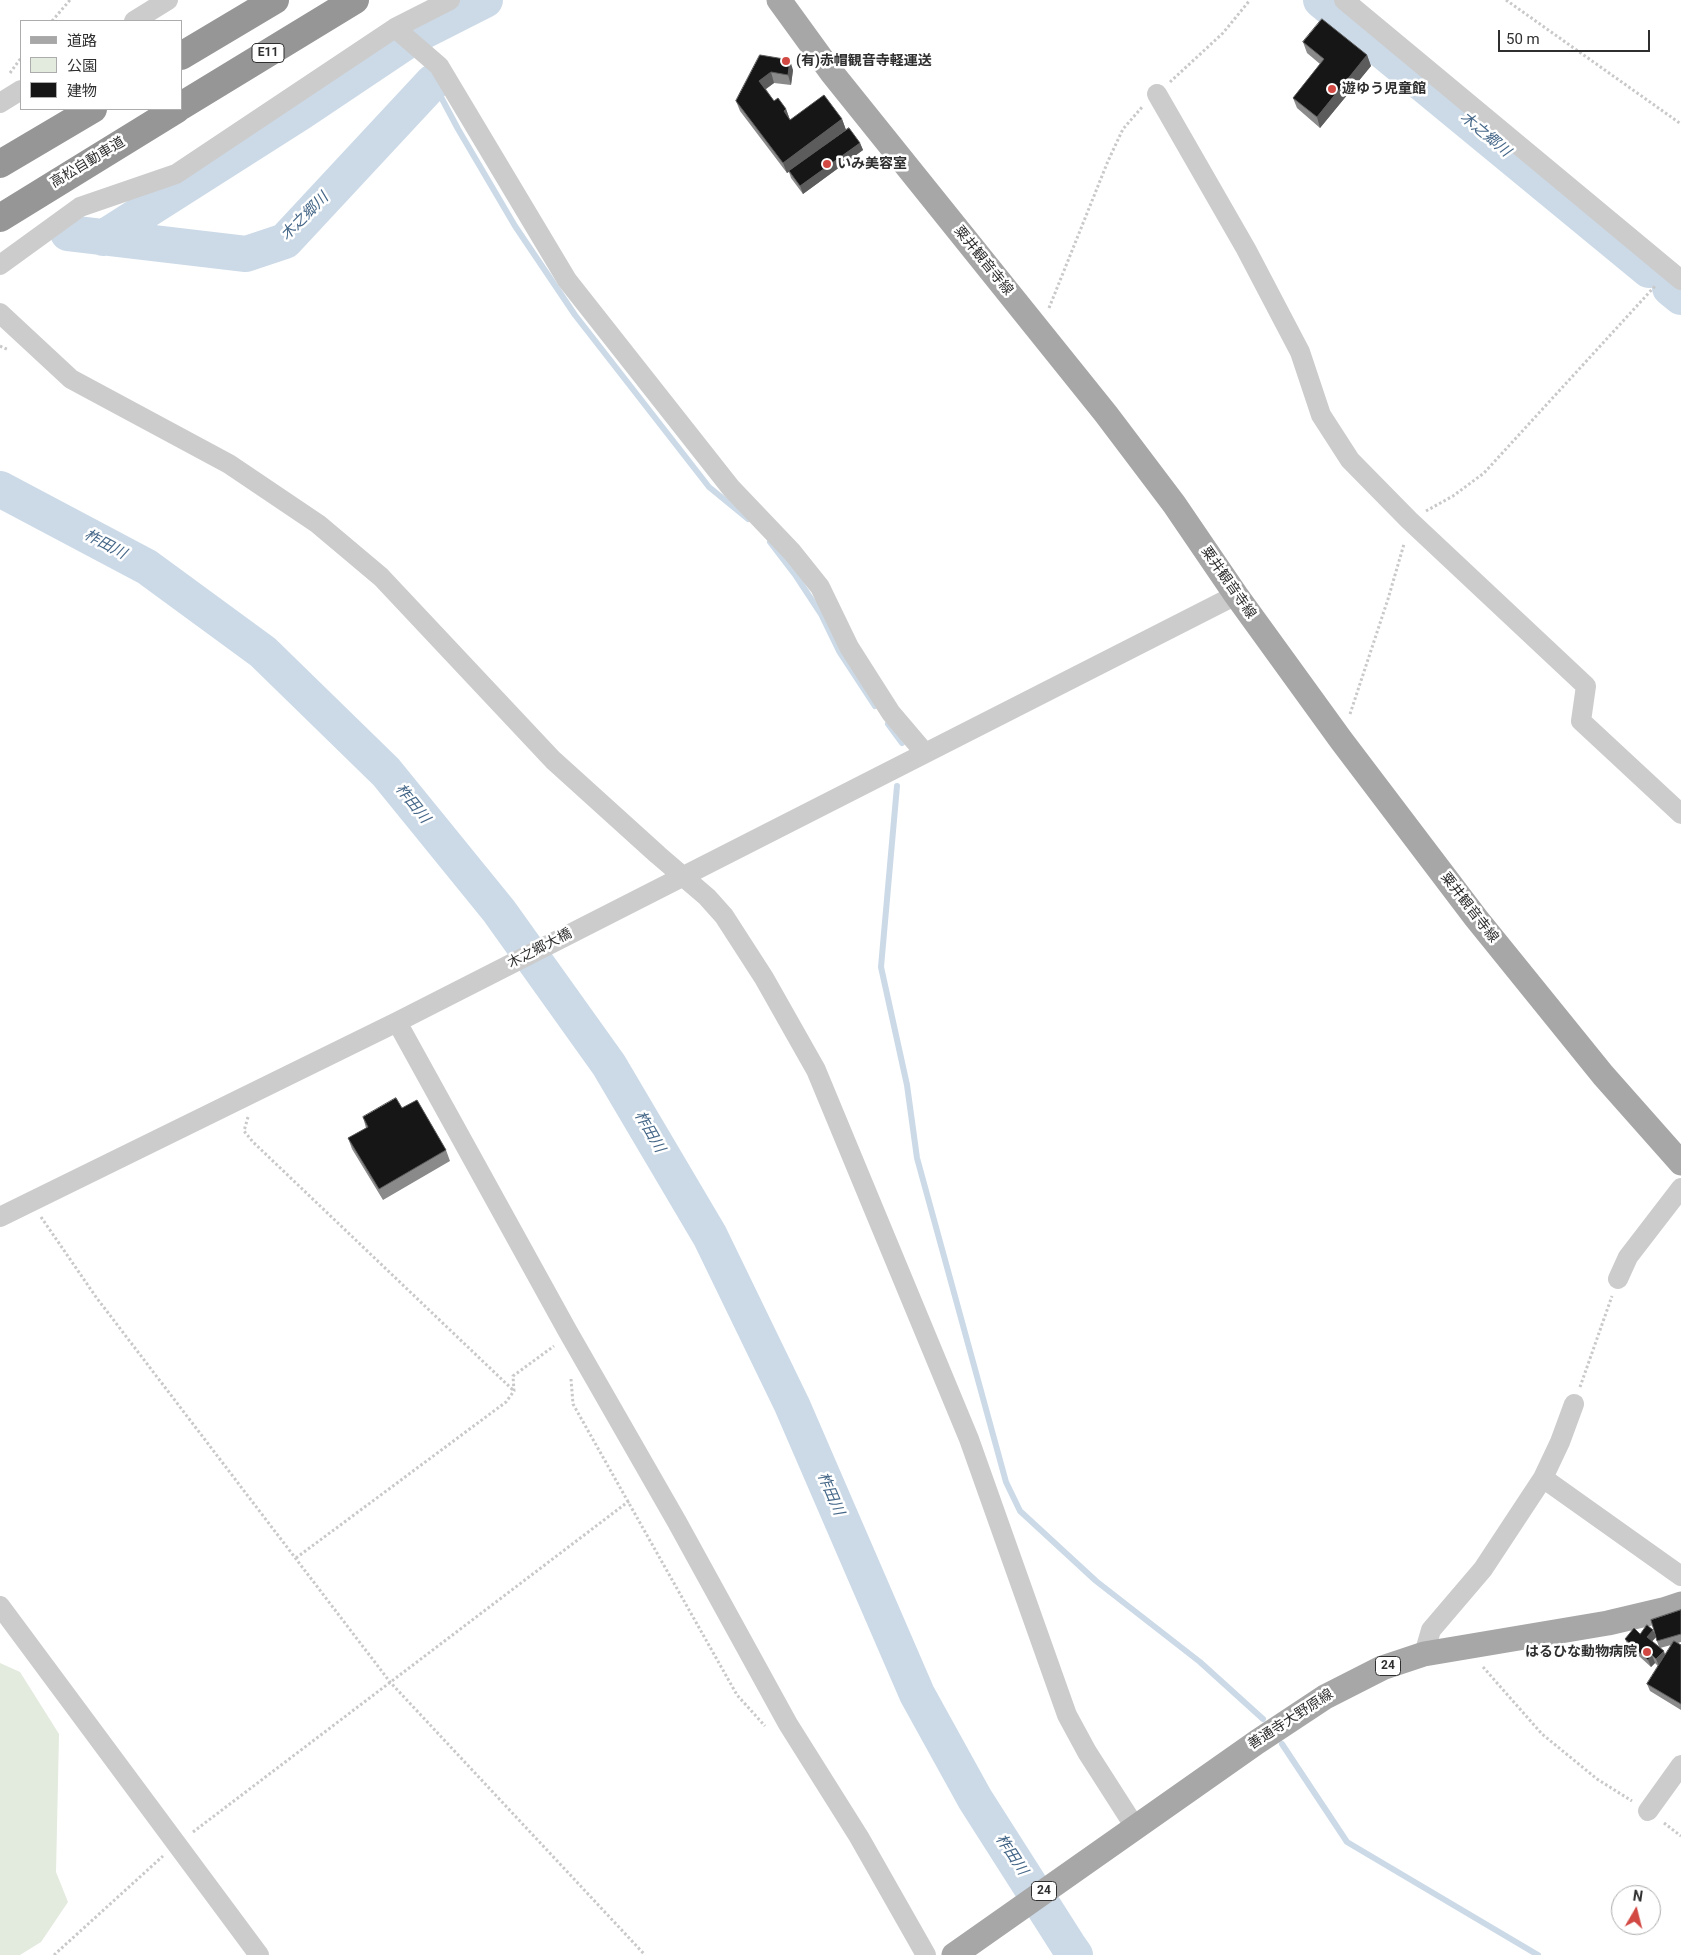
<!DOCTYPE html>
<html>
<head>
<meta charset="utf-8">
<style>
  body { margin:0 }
  #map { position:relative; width:1681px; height:1955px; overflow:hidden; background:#fff; font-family:Roboto,"Noto Sans JP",sans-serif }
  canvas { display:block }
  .legend { position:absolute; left:20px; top:20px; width:162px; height:90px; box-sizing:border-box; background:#fff; border:1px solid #acacac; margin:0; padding:6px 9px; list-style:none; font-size:15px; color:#2f2f2f }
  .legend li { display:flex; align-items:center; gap:10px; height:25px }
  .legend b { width:25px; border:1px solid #acacac }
  .north { position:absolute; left:1611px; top:1885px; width:50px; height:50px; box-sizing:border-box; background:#fff; border:1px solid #acacac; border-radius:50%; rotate:8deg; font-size:14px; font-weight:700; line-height:20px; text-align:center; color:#2f2f2f }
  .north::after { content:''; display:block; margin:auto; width:18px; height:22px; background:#d24944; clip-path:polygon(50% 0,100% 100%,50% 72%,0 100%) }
  .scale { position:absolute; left:1498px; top:30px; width:152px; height:22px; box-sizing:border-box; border:2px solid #2f2f2f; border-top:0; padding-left:6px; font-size:15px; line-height:18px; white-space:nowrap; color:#2f2f2f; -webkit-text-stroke:4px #fff; paint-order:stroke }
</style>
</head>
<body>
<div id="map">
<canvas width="1681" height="1955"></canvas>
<ul class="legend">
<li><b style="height:6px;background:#a7a7a7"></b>道路</li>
<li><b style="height:14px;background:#e3eade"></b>公園</li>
<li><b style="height:14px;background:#161616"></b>建物</li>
</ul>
<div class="north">N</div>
<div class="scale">50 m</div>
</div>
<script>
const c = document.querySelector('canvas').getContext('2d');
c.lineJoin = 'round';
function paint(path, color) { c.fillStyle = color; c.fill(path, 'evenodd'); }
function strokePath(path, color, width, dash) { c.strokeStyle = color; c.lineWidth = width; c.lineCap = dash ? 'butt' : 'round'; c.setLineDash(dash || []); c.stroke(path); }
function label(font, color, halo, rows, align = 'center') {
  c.font = font + ' Roboto,"Noto Sans JP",sans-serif'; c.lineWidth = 5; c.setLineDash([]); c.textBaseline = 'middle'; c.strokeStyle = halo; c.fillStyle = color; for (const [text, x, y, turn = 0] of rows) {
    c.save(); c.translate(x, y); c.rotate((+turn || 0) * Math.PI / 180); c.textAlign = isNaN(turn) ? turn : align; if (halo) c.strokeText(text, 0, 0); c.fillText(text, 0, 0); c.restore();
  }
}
paint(new Path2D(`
  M 0,1663 L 20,1672 L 59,1734 L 56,1872 L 68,1902 L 41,1942 L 20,1955 L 0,1955 Z`), '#e3eade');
strokePath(new Path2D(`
  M 433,82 L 458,129 L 515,226 L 575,315 L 709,487 L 748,519
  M 770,542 L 796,576 L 821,614 L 839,651 L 875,706
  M 888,724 L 902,743
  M 897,786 L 881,967 L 907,1085 L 917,1158 L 1006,1482 L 1020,1511 L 1096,1581 L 1200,1662 L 1263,1719
  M 1282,1744 L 1347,1842 L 1538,1955`), '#ccdae8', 6);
strokePath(new Path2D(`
  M 1321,0 L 1649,270
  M 418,34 L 485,0
  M 68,233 L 246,254 L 285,241 L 433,82
  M 103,238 L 301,112 L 404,43
  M 1670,288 L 1681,297
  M 0,489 L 147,567 L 263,652 L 386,772 L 499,911 L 609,1065 L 710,1236 L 792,1405 L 917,1694 L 975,1799 L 1068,1945 L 1075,1955`), '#ccdae8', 36);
strokePath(new Path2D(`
  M 1506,0 L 1681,124
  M 52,21 L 70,0
  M 10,73 L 21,58
  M 1170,82 L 1223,33 L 1250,0
  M 1049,308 L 1108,161 L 1123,129 L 1143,106
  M 0,346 L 9,350
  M 1426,511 L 1453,496 L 1484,473 L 1656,285
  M 1350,714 L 1388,599 L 1404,544
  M 248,1117 L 244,1131 L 253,1142 L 514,1391
  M 41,1217 L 96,1297 L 390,1682 L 645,1955
  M 571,1379 L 573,1404 L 737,1695 L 765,1726
  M 1580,1387 L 1612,1296
  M 296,1558 L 506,1402 L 514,1391 L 513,1376 L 554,1346
  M 1483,1667 L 1542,1734 L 1597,1779 L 1632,1801
  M 1664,1823 L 1681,1836
  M 193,1832 L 629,1501
  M 54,1955 L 163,1856`), '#c9c9c9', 3, [2.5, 2.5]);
strokePath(new Path2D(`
  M 1344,0 L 1681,280
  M 134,21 L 168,0
  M 395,28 L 439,66 L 567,280 L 731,488 L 792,552 L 820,587 L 849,647 L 891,713 L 925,753
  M 1157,94 L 1246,249 L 1300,352 L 1321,415 L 1350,460 L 1409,520 L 1586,686 L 1581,721 L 1681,814
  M 0,103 L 21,90
  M 0,265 L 80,207 L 176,174 L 395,28 L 450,0
  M 0,313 L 71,379 L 229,464 L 318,524 L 381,577 L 553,760 L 658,855 L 707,897 L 724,916 L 764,978 L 816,1070 L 969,1439 L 1067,1715 L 1087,1752 L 1135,1827
  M 397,1022 L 567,1330 L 677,1522 L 788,1724 L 859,1837 L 926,1955
  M 0,1217 L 397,1022 L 1236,595
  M 1618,1279 L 1628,1257 L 1681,1188
  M 1543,1478 L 1681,1576
  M 0,1606 L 259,1955
  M 1424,1654 L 1431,1630 L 1483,1569 L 1543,1478 L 1560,1442 L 1574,1404
  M 1648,1811 L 1681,1765`), '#ccc', 20);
strokePath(new Path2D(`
  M 779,0 L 832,73 L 1106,414 L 1174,504 L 1236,595 L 1341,740 L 1476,918 L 1603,1075 L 1681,1163
  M 954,1955 L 1257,1742 L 1325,1697 L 1382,1668 L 1424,1654 L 1608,1623 L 1663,1610 L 1681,1604`), '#a7a7a7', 25);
strokePath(new Path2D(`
  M 181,56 L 275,0
  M 181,106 L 355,0
  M 0,164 L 93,109
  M 0,218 L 177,109`), '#969696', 28);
paint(new Path2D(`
  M 1303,42 L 1367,55 L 1371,66 L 1320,128 L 1297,108 L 1293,98 L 1320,64 L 1307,53 Z
  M 760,55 L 793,70 L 791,85 L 774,83 L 766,89 L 774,101 L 786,109 L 790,120 L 842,119 L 846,130 L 823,147 L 860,143 L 863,150 L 803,194 L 791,178 L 789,172 L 787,173 L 740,111 L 736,101 Z
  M 402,1108 L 446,1150 L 450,1161 L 383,1200 L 352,1149 L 348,1138 L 366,1128 L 363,1117 Z
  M 1681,1610 L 1681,1642 L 1678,1643 L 1681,1645 L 1681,1710 L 1650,1691 L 1647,1684 L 1658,1666 L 1655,1663 L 1651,1667 L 1628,1646 L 1625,1639 L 1653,1630 L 1656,1637 L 1652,1641 L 1659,1647 L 1657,1641 ZM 1671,1645 L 1665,1655 L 1660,1648 Z`), '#8a8a8a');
paint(new Path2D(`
  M 1367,55 L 1371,66 L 1320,128 L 1317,117 Z
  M 790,60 L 793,70 L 791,85 L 788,75 Z
  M 771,72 L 774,83 L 763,91 L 759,81 Z
  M 786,109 L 790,120 L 784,111 Z
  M 842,119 L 846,130 L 787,173 L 783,163 Z
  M 860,143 L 863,150 L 803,194 L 800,186 Z
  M 1653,1630 L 1656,1637 L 1650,1644 L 1647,1637 Z
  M 1664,1651 L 1666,1658 L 1659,1666 L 1656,1659 Z
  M 1652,1655 L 1655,1663 L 1651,1667 L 1648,1660 Z`), '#5c5c5c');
const building = new Path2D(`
  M 1322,19 L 1367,55 L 1317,117 L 1293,98 L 1324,59 L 1303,42 Z
  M 760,55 L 790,60 L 788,75 L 771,72 L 759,81 L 774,101 L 778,98 L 786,109 L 784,111 L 790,120 L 824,95 L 842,119 L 783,163 L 736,101 Z
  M 849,128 L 860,143 L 800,186 L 789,171 Z
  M 396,1098 L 402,1108 L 417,1100 L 446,1150 L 379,1189 L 348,1138 L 368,1127 L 363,1117 Z
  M 1681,1610 L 1681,1634 L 1657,1641 L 1651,1620 Z
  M 1647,1625 L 1653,1630 L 1647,1637 L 1664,1651 L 1656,1659 L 1652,1655 L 1648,1660 L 1625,1639 L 1634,1628 L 1640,1634 Z
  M 1674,1641 L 1681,1645 L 1681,1704 L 1647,1684 Z`);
paint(building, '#161616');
strokePath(building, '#5c5c5c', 1);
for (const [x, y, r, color] of [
  [786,61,5,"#d24944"],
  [1332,89,5,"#d24944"],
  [827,164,5,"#d24944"],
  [1647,1652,5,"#d24944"]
]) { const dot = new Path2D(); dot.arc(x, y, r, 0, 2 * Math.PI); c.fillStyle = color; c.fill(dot); strokePath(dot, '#fff', 2); }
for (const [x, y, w] of [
  [268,53,32],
  [1388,1666,25],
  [1044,1891,25]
]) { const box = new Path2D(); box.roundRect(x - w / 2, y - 9.5, w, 19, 4); c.fillStyle = '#fff'; c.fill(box); strokePath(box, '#2f2f2f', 1); }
label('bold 12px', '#2f2f2f', null, [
  ["E11",268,53],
  ["24",1388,1666],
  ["24",1044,1891]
]);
label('bold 14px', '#2f2f2f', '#fff', [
  ["(有)赤帽観音寺軽運送",796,61],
  ["遊ゆう児童館",1342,89],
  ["いみ美容室",837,164],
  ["はるひな動物病院",1637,1652,"right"]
], 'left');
label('14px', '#2f2f2f', '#fff', [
  ["高松自動車道",88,163,-31],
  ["粟井観音寺線",983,261,51],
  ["粟井観音寺線",1228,583,55],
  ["粟井観音寺線",1469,908,52],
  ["木之郷大橋",540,949,-27],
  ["善通寺大野原線",1291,1720,-33]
]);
label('italic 15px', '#456788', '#fff', [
  ["木之郷川",1485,135,40],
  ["木之郷川",305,217,-45],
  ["柞田川",105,545,28],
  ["柞田川",412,804,51],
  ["柞田川",649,1132,60],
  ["柞田川",830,1494,67],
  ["柞田川",1011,1855,57]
]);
</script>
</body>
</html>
